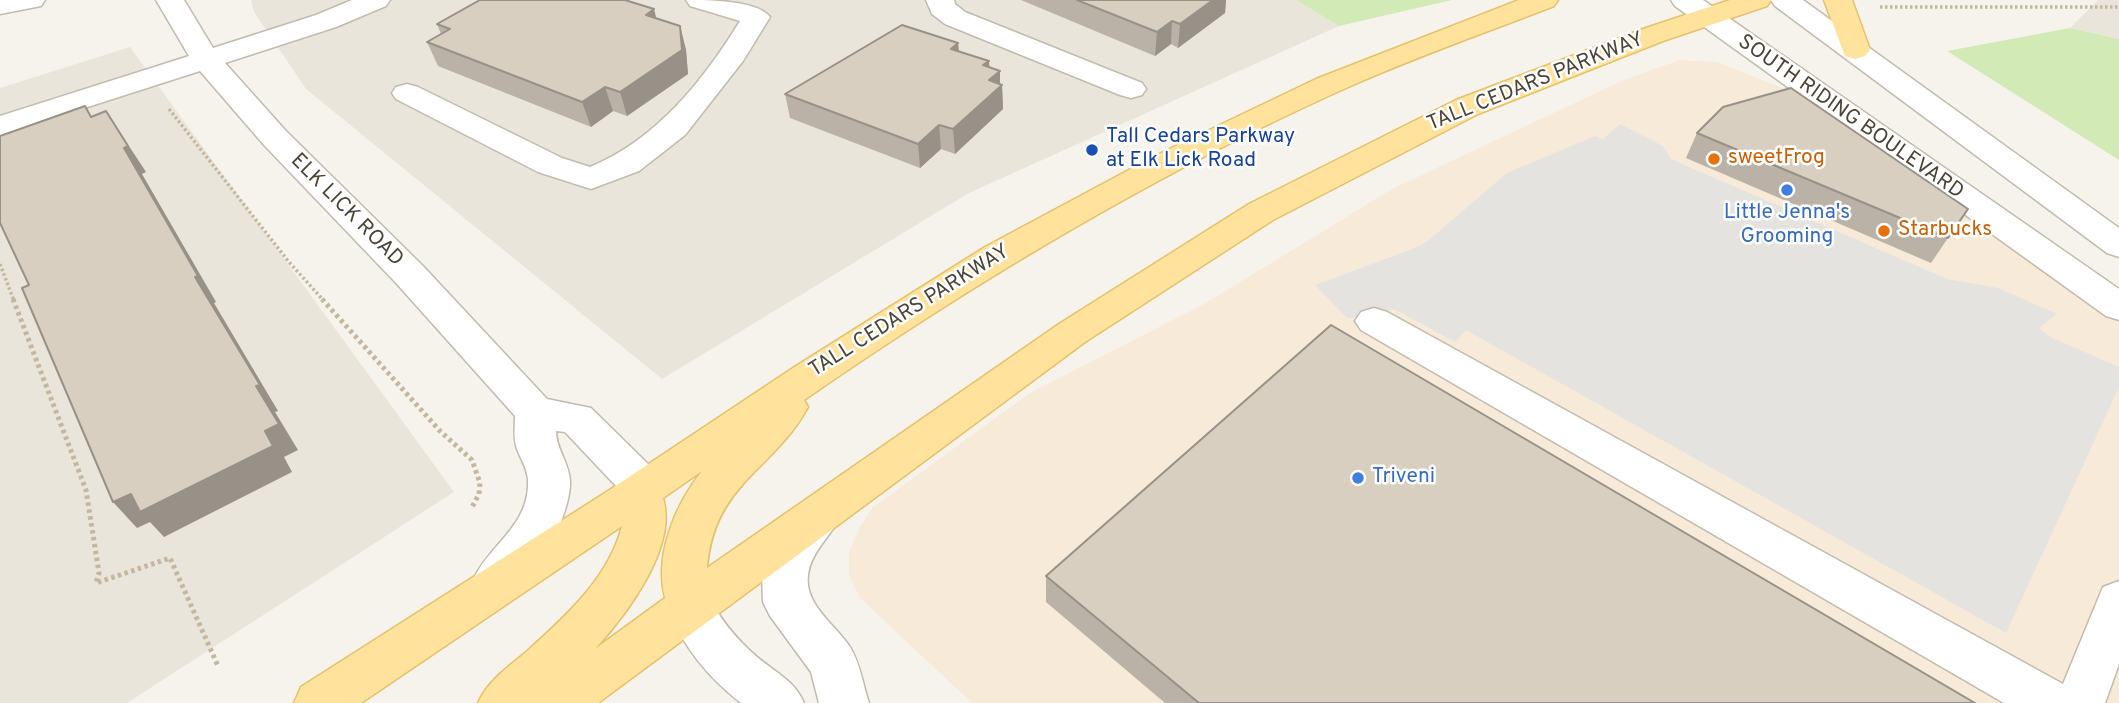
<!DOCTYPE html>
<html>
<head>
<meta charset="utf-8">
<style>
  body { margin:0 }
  canvas { display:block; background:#f6f3ec }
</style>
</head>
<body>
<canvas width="2119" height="703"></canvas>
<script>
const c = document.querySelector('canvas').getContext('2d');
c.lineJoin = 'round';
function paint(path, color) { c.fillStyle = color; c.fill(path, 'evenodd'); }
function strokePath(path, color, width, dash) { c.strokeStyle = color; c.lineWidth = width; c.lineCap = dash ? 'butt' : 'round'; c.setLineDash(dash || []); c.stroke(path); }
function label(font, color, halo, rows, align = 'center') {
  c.font = font + ' Overpass,sans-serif'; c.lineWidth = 5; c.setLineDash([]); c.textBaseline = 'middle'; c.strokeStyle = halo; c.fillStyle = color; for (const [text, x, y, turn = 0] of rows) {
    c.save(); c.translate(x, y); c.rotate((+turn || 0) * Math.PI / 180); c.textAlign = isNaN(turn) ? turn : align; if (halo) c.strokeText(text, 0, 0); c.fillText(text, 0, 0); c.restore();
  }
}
paint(new Path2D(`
  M 251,0 L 1296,0 L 1339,26 L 969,193 L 662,379 L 306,89 L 254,12 Z
  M 2098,0 L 2119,0 L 2119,39 L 2070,28 Z
  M 130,47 L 454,492 L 127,703 L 0,703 L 0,88 Z`), '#eae5da');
paint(new Path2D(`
  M 1680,60 L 1717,62 L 1787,90 L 2119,321 L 2119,703 L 972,703 L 860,598 L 849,575 L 849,553 L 858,531 L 872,508 L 1030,393 L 1206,303 L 1392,189 L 1626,79 Z`), '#f7ead8');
paint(new Path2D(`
  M 1296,0 L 1452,0 L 1339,26 Z
  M 2070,28 L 2119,39 L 2119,160 L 1947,51 Z`), '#d2eab5');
paint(new Path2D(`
  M 1620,124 L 1663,146 L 1671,159 L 1947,279 L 1998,288 L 2057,314 L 2039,328 L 2050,337 L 2119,367 L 2119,387 L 2006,633 L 1466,330 L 1455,342 L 1394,309 L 1371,317 L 1347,318 L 1315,285 L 1415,248 L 1429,240 L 1507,173 L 1595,136 L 1603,139 Z`), '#e5e3e0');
const minor = new Path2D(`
  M 0,0 L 45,0 L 41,6 L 0,14 Z
  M 156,0 L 184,0 L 213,48 L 316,15 L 352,0 L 390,0 L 386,6 L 336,27 L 225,63 L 286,131 L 423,266 L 547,399 L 591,408 L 650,466 L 660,492 L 654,504 L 639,509 L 624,504 L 616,486 L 565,432 L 556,431 C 556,449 569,462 570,481 C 572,511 532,599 496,597 C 492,597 485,593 481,592 L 474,578 C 491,543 530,525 528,480 C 527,467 521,460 517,449 C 513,439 515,427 515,416 L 397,284 L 264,145 L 200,71 L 0,135 L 0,116 L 189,56 Z
  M 686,0 C 708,0 757,0 770,17 L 743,61 L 685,135 L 639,171 L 591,189 L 538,172 L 396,99 L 392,93 L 396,87 L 407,84 L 418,87 L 562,158 L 590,167 C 656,140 703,81 740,21 L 690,6 Z
  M 926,0 L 954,0 L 955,4 L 965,12 L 1142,83 L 1146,89 L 1142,95 L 1131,98 L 1120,95 L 945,24 L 932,14 Z
  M 1671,0 L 1703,0 L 2119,289 L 2119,320 L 2106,316 L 1675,6 Z
  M 1771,0 L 1803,0 L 2119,228 L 2119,257 L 2107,253 L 1775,6 Z
  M 1374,308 L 1387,312 L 2063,684 L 2103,587 L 2119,581 L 2119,664 L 2105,703 L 2004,703 L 1361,330 L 1355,321 L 1361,312 Z
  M 817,501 L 832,506 L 839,519 C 829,538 811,552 808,575 C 804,605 835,624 850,647 C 860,663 863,685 869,703 L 819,703 L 811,672 L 770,616 L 763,602 L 762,575 L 781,528 L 802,506 Z
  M 690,586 L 706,592 C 719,618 735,638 757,657 C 776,673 794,680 804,703 L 741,703 C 707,676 683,647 667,606 L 674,592 Z`);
const major = new Path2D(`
  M 1519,0 L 1558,0 L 1554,6 C 1482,34 1407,60 1337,92 C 1150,177 973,283 804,400 L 808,407 C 773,471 714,483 707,568 L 1059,324 L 1249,204 L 1456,100 L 1643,29 L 1730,0 L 1771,0 L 1767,6 L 1663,41 L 1478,114 L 1273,220 L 1085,342 L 598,703 L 478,703 C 488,681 507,668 525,653 C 564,618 609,578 622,526 L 361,703 L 294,703 L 301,687 L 608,491 L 796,366 L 985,247 L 1155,156 L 1316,79 ZM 702,471 C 675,505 654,555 665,598 L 595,649 C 627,614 678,547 663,498 Z
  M 1824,0 L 1852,0 L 1870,50 L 1865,56 L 1855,59 L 1845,56 Z`);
strokePath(minor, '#c2bbae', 3);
strokePath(major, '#e6c16a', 3);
strokePath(new Path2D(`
  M 1880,7 L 2119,7
  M 169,109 L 289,262 L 324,301
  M 0,264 L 14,301`), '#c4b79f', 3.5, [2.5, 2.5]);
strokePath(new Path2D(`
  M 13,299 L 86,490 L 99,573 L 96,583 L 170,558 L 218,666
  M 322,299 L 440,431 L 472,460 L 480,483 L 479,494 L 471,509`), '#c4b79f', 5, [3.5, 3.5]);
paint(minor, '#fff');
paint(major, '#ffe39c');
paint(new Path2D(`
  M 1021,0 L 1226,0 L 1225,13 L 1178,48 L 1171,44 L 1155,56 Z
  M 656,18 L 680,26 L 686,50 L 688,74 L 627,116 L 613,111 L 591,127 L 438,66 L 427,42 L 441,34 L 437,24 Z
  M 958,43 L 959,51 L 989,61 L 989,67 L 1000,84 L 1002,85 L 1003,109 L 955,154 L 941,149 L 920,168 L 790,118 L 785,94 Z
  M 1697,133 L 1948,238 L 1931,263 L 1686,158 Z
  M 1046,576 L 1975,703 L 1165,703 L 1046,602 Z`), '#bab2a6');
paint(new Path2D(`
  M 1213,0 L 1226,0 L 1225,13 L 1178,48 L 1180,24 Z
  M 654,9 L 660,33 L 646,15 Z
  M 1172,21 L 1171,44 L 1155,56 L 1157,32 Z
  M 680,26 L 686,50 L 688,74 L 627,116 L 620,92 Z
  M 958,43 L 960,66 L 951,49 Z
  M 989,61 L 990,80 L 1000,71 L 1000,86 L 1002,85 L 1003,109 L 955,154 L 953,129 L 983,65 Z
  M 605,87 L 613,111 L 591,127 L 582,102 Z
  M 106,111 L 146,172 L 142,174 L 216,302 L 214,303 L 278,411 L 275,412 L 298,450 L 284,457 L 292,472 L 164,537 L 150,522 L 137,528 L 113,502 L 265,431 L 256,386 L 124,148 Z
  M 939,125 L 941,149 L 920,168 L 918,144 Z`), '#979187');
const building = new Path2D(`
  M 480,0 L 625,0 L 654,9 L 646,15 L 680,26 L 682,50 L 620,92 L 605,87 L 582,102 L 427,42 L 450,29 L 437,24 Z
  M 1077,0 L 1213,0 L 1180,24 L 1172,21 L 1157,32 Z
  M 902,25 L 958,43 L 951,49 L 989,61 L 983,65 L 1000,71 L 989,80 L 1002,85 L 953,129 L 939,125 L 918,144 L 785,94 Z
  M 1791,88 L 1968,209 L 1948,238 L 1697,133 L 1723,107 Z
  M 85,106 L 91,117 L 106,111 L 128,146 L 124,148 L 198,276 L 195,277 L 260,385 L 256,386 L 279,424 L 265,431 L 273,446 L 140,512 L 131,494 L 113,502 L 22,288 L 29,285 L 0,223 L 0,136 Z
  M 1331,325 L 1975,703 L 1199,703 L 1046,576 Z`);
paint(building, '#d8cfc1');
strokePath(building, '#979187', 2);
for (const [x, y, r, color] of [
  [1092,150,7,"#1a4fb4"],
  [1714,159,7,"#e8710a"],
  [1787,190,7,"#3f7fe0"],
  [1884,231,7,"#e8710a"],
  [1358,478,7,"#3f7fe0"]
]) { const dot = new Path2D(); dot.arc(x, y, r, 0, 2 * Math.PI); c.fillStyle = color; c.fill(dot); strokePath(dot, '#fff', 2.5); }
label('21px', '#4b4439', '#fff', [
  ["TALL CEDARS PARKWAY",1536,83,-22],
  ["SOUTH RIDING BOULEVARD",1850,118,35],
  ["ELK LICK ROAD",346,211,45],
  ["TALL CEDARS PARKWAY",910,312,-32]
]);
label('21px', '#164399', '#fff', [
  ["Tall Cedars Parkway",1106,138],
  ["at Elk Lick Road",1106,162]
], 'left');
label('21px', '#c56008', '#fff', [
  ["sweetFrog",1728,159],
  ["Starbucks",1898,231]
], 'left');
label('21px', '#366cbe', '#fff', [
  ["Little Jenna's",1787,214],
  ["Grooming",1787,238],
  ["Triveni",1372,478,"left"]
]);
</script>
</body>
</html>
